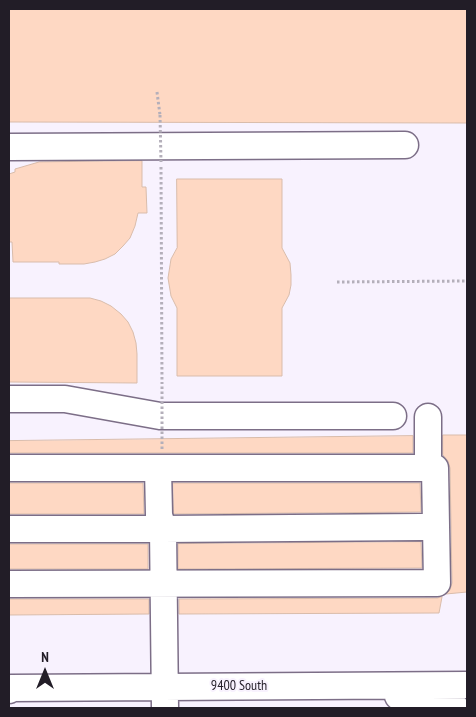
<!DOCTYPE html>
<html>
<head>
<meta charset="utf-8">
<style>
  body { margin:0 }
  #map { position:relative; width:476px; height:717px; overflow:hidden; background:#f8f2fe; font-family:"PT Sans Narrow",sans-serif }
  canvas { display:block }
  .frame { position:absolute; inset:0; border:10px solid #221d27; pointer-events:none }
  .north { position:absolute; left:20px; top:647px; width:50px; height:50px; -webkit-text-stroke:4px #f8f2fe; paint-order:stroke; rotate:0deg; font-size:14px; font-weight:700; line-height:20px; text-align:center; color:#221d27 }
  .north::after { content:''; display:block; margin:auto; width:18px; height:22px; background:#221d27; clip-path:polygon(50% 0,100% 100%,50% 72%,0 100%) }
</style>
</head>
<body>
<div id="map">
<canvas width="476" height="717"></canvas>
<div class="frame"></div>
<div class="north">N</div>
</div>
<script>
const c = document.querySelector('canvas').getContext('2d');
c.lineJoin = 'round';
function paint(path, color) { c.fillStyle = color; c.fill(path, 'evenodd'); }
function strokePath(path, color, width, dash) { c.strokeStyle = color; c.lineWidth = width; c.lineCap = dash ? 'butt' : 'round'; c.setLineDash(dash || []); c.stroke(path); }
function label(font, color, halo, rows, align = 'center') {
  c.font = font + ' "PT Sans Narrow",sans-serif'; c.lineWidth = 4; c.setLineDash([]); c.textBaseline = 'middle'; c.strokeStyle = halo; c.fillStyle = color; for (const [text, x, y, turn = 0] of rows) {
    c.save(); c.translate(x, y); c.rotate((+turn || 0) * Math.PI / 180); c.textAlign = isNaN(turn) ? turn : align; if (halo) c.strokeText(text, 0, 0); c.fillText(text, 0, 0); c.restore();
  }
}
paint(new Path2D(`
  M 199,707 L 308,707 L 312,708 L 198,708 Z`), '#cadbc0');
const building = new Path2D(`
  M 9,9 L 467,9 L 467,123 L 9,122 Z
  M 142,161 L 142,187 L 146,187 L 147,213 L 138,213 L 135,226 L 130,238 L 123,246 L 115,254 L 105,259 L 95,262 L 84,264 L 59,264 L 59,262 L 13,262 L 12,242 L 9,242 L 9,174 L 15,172 L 15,169 L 39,162 Z
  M 177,179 L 282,179 L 282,248 L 290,263 L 291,275 L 291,285 L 289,295 L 282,308 L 282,376 L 177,376 L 177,308 L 171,296 L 168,278 L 171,259 L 177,248 Z
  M 9,298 L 90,298 L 101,301 L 111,306 L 121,314 L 128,322 L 133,332 L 136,343 L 137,354 L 137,383 L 9,382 Z
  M 443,435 L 467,435 L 467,592 L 446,594 L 450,590 L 452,583 L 450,468 L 448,461 L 443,455 Z
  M 413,436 L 413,453 L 9,453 L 9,441 Z
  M 9,483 L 143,483 L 144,514 L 9,514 Z
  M 173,483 L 420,483 L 421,512 L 174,514 Z
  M 421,542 L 422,568 L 178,569 L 178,544 Z
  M 9,544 L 148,544 L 148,569 L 9,569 Z
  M 442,597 L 439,613 L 179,614 L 179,599 L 437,598 Z
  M 9,599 L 149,599 L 149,614 L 9,615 Z`);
paint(building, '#fed8c3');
strokePath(building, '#d9bcab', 1);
const minor = new Path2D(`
  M 9,147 L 405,145
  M 9,399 L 65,399 L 160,416 L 393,416
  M 428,417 L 428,468
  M 9,468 L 435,468 L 437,583 L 9,584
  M 158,468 L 159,515 L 163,529 L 165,708
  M 9,529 L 163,529 L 422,527
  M 9,690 L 11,688 L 467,685
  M 398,696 L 456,708`);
strokePath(minor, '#7c6e87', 29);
strokePath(new Path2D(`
  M 157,92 L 160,115
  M 161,167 L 162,384
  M 337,282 L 467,281`), '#b4afba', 3, [2.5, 2.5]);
strokePath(minor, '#fff', 26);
strokePath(new Path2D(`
  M 160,115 L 161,162
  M 162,449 L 162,384`), '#b4afba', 3, [2.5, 2.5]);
label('14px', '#221d27', '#f8f2fe', [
  ["9400 South",239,686]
]);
</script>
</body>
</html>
